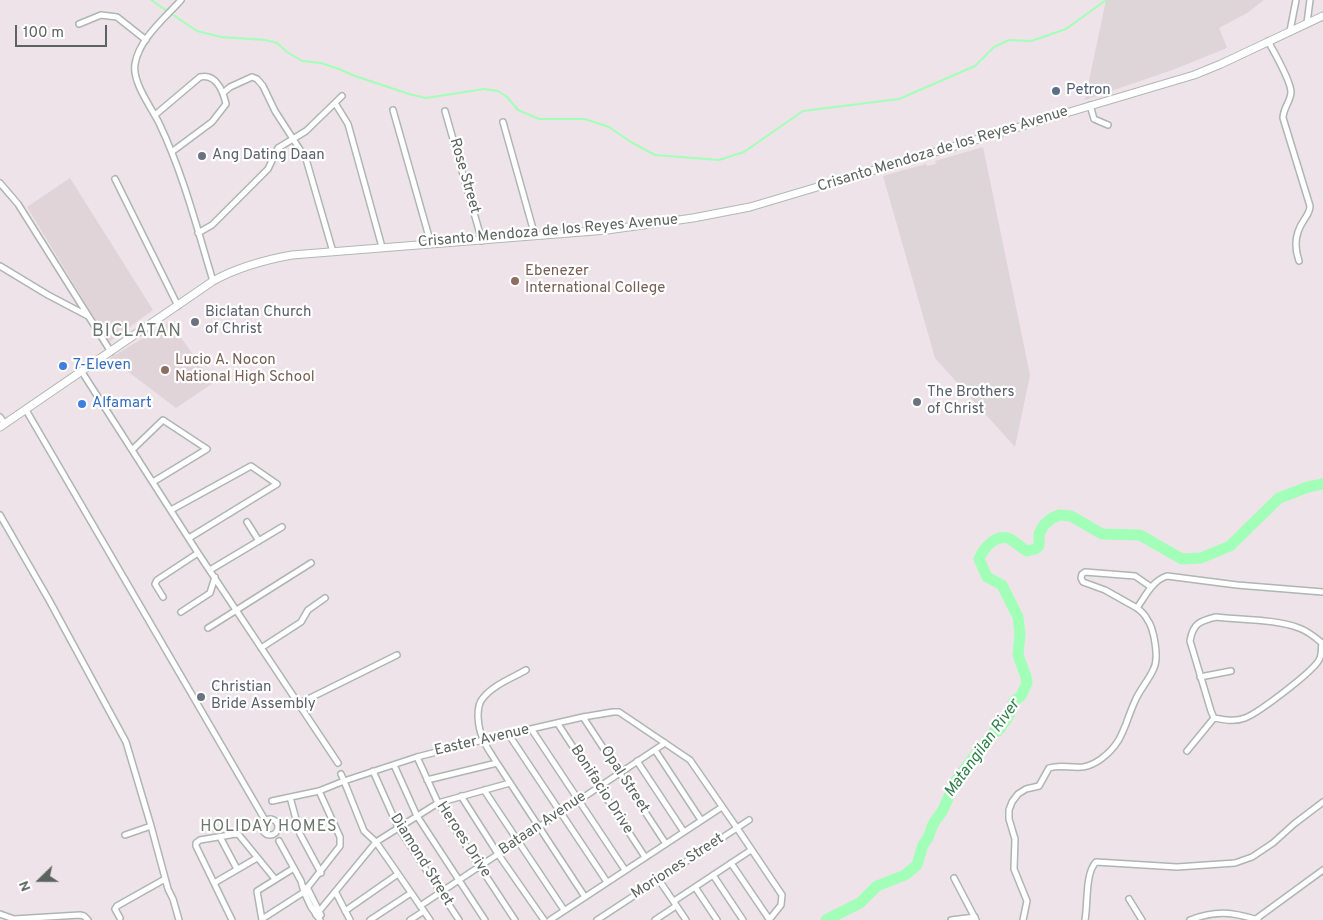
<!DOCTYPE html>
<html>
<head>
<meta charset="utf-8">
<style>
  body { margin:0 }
  #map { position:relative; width:1323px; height:920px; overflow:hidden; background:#eee3e8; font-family:Overpass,sans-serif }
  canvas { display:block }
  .north { position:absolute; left:15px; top:855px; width:50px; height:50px; -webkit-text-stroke:4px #fff; paint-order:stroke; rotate:248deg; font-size:14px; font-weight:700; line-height:20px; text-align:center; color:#5b645e }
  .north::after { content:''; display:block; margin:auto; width:18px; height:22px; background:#5b645e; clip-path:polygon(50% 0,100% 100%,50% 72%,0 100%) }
  .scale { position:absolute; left:15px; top:25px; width:92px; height:22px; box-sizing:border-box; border:2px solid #5b645e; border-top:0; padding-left:6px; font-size:15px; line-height:18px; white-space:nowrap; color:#5b645e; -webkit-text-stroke:4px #fff; paint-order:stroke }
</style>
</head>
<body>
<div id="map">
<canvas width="1323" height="920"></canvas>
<div class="north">N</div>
<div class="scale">100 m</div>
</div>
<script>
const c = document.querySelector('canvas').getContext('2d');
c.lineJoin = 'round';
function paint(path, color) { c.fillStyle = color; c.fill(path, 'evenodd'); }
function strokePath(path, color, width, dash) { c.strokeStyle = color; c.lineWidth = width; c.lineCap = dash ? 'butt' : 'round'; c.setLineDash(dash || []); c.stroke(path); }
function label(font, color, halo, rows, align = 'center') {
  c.font = font + ' Overpass,sans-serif'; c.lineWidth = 4.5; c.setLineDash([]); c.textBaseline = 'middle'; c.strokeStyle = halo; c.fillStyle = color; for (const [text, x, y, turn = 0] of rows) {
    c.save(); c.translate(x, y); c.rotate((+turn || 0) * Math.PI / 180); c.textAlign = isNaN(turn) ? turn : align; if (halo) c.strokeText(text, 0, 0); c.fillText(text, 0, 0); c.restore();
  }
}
paint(new Path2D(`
  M 1106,0 L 1264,0 L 1247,13 L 1219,28 L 1227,48 L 1175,69 L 1085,100 Z
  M 983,147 L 1030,375 L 1015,447 L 935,358 L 883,176 L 926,164 L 927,166 L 936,164 L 935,161 Z`), '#ddd5d8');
paint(new Path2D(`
  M 70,178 L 153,310 L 109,342 L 27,207 Z
  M 170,322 L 213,383 L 176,408 L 110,358 Z`), '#e0d4d9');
strokePath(new Path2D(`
  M 151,0 L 197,31 L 221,37 L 265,40 L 277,43 L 287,52 L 302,61 L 321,63 L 339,69 L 355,76 L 409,94 L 426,98 L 484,89 L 498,91 L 507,97 L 518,110 L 539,119 L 585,119 L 609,127 L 631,142 L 655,155 L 719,160 L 744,152 L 803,111 L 899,99 L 975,66 L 994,47 L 1009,40 L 1031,41 L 1066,29 L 1106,0`), '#a2ffb8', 2);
strokePath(new Path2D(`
  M 826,920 L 860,903 L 877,886 L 905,875 L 917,865 L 923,845 L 928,838 L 933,824 L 943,810 L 955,782 L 976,754 L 993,733 L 998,731 L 1008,717 L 1014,701 L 1021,696 L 1027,683 L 1026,677 L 1018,655 L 1020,634 L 1018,617 L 1002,585 L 987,577 L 979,559 C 984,547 997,533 1010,539 C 1016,542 1021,548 1027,551 L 1035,549 L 1039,546 L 1039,534 L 1044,525 L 1052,518 L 1060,515 L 1071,516 L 1102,534 L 1140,535 L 1182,559 L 1201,558 L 1230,546 L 1279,498 L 1308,487 L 1323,484`), '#a2ffb8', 11);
const street = new Path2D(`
  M 181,0 C 165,18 139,39 135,64 C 132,82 151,107 159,123 C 183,173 197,228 213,281
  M 1307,23 L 1310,0
  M 79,24 L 101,15 L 117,17 L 146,40
  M 1290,31 L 1296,0
  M 1268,41 C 1274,52 1291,81 1291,92 C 1291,101 1283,108 1283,118 L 1310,206 C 1310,212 1307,215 1304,220 C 1295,233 1294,247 1299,261
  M 223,93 L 230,87 L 252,77 L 257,79 L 263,86 L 275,111 L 306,159 L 333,252
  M 335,103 L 348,124 L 382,247
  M 1090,105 L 1094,119 L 1108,125
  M 393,110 L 431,244
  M 445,111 L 482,241
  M 155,115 L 200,77 C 216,73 223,91 226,104 L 212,122 L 173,151
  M 503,122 L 535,236
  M 115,179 L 178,306
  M 0,183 L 18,204 L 111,352
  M 198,233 L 212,225 L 268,169 L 278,148 L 306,131 L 342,96
  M 0,266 L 48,295 L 88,316
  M 82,372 L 198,553 L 338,763
  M 26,410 L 265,820
  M 0,417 L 5,424
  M 133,449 L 163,420 L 207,449 L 153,482
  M 171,510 L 251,466 L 277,484 L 189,538
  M 0,515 L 49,600 L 126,742 L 151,826 L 168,889 L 173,899 L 179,920
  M 247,522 L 259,541
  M 210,570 L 282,527
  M 163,597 L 155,584 L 157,580 L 198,553
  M 1137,608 L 1105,590 L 1083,582 L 1081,578 L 1082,574 L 1085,572 L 1135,576 L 1151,587
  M 181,612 L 210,593 L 215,577
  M 1216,617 C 1242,620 1275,619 1299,628 C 1308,631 1315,637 1322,643 C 1321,647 1322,654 1320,658 C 1316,670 1258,713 1245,718 C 1235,722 1225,720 1214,718 L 1211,711 L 1190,641 C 1193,623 1200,621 1216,617 Z
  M 208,628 L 311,563
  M 261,648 L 301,622 L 308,610 L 325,598
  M 526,670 C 512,678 493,685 483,698 C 475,707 478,728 483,739 C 486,747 492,755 497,763 L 585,897
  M 1200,677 L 1231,671
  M 298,704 L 397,655
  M 583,717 L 666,844
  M 558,724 L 645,857
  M 532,730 L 625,870
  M 509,735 L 607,882
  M 655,750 L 701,820
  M 1187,751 L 1214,718
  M 417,757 L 438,803 L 515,920
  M 637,761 L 684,832
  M 394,765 L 417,816 L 485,920
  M 373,771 L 398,827 L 459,920
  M 427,780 L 497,763
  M 484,790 L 564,910
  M 461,796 L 498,854 L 544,920
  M 290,797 L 300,834 L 321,873
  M 272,801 L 319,791 L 344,781 L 341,774
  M262 827a8 8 0 1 1 16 0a8 8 0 1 1-16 0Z
  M 125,835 L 151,826
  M 220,837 L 237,869
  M 279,841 L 301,881 L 304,892 L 311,907 L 320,920
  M 731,863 L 769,919
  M 713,875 L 743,920
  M 954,878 L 976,920
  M 659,880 L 686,920
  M 214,883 L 257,858
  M 307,887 L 321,915
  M 695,887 L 717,920
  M 336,893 L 350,920
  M 1129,899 L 1142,920
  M 674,901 L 751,850
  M 420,906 L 665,743
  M 345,911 L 398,874
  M 0,914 L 14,919 L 80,915 L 84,916 L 88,920
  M 316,915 L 376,842 L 364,831 L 344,781 L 417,757 L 483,740 L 583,717 L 613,712 L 619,712 L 690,760 L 737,828 L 749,820
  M 120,918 L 115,909 L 117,906 L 165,879
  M 262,919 L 304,892 L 340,846 L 340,837 L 319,791
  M 1256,919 L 1323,870
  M 232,920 L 196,846 L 196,843 L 200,840 L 236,834 L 239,835 L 275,879
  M 262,920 L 257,891 L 294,868
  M 370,920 L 411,893
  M 410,920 L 424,911
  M 430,920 L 376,842 L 438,803 L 510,783
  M 550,920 L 722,807
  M 597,920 L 737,828 L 782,895 L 781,905 L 769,920
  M 655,920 L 676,906
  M 951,920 L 975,917
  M 1023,920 L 1027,901 L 1014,869 L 1015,839 L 1009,819 L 1009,810 L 1012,802 L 1018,794 L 1026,789 L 1039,786 L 1049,768 C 1068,762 1079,775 1101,759 C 1124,742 1124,725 1135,701 C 1140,689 1149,680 1154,668 C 1159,657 1154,628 1147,619 C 1145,615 1141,611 1137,608 C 1146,595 1152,581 1167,576 L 1237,585 L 1323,592
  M 1085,920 C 1088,904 1085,873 1096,862 L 1177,867 L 1235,863 L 1252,857 L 1273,843 L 1294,824 L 1323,802
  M 1190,920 C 1216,910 1232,912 1258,920`);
const secondary = new Path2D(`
  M 0,427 L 213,281 C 238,267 264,260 292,255 L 607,230 L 693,218 L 750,207 L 1194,75 L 1221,64 L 1323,16`);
strokePath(street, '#aeb6b2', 8);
strokePath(secondary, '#afb9b3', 9);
strokePath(street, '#fff', 5);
strokePath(secondary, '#fff', 7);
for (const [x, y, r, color] of [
  [1056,91,5,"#5c6f8a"],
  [202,156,5,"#6b7280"],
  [515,281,5,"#8d6e63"],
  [195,322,5,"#6b7280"],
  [63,366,5,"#3f7fe0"],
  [165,370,5,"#8d6e63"],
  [917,402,5,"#6b7280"],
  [82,404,5,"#3f7fe0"],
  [201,697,5,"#6b7280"]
]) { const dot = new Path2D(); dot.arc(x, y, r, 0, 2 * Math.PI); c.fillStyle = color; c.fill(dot); strokePath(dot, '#fff', 2); }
label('15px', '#4e5e75', '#fff', [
  ["Petron",1066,91]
], 'left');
label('15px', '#5b645e', '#fff', [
  ["Crisanto Mendoza de los Reyes Avenue",943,150,-17],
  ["Rose Street",464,176,74],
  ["Crisanto Mendoza de los Reyes Avenue",548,232,-5],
  ["Easter Avenue",482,741,-13],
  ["Opal Street",624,780,57],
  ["Bonifacio Drive",601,790,57],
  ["Bataan Avenue",543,824,-34],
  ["Heroes Drive",463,840,57],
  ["Diamond Street",421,860,58],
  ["Moriones Street",678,867,-33]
]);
label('15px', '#5b616d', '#fff', [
  ["Ang Dating Daan",212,156],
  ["Biclatan Church",205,313],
  ["of Christ",205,330],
  ["The Brothers",927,393],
  ["of Christ",927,410],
  ["Christian",211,688],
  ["Bride Assembly",211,705]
], 'left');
label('15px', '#785e54', '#fff', [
  ["Ebenezer",525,272],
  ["International College",525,289],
  ["Lucio A. Nocon",175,361],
  ["National High School",175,378]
], 'left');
label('15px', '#366cbe', '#fff', [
  ["7-Eleven",73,366],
  ["Alfamart",92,404]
], 'left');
label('italic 16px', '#2d7f46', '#fff', [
  ["Matangilan River",983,749,-54]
]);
c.letterSpacing = '1px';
label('16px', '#6c766f', '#fff', [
  ["HOLIDAY HOMES",269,828]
]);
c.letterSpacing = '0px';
c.letterSpacing = '1px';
label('18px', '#6c766f', '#fff', [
  ["BICLATAN",137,332]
]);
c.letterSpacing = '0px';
</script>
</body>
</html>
